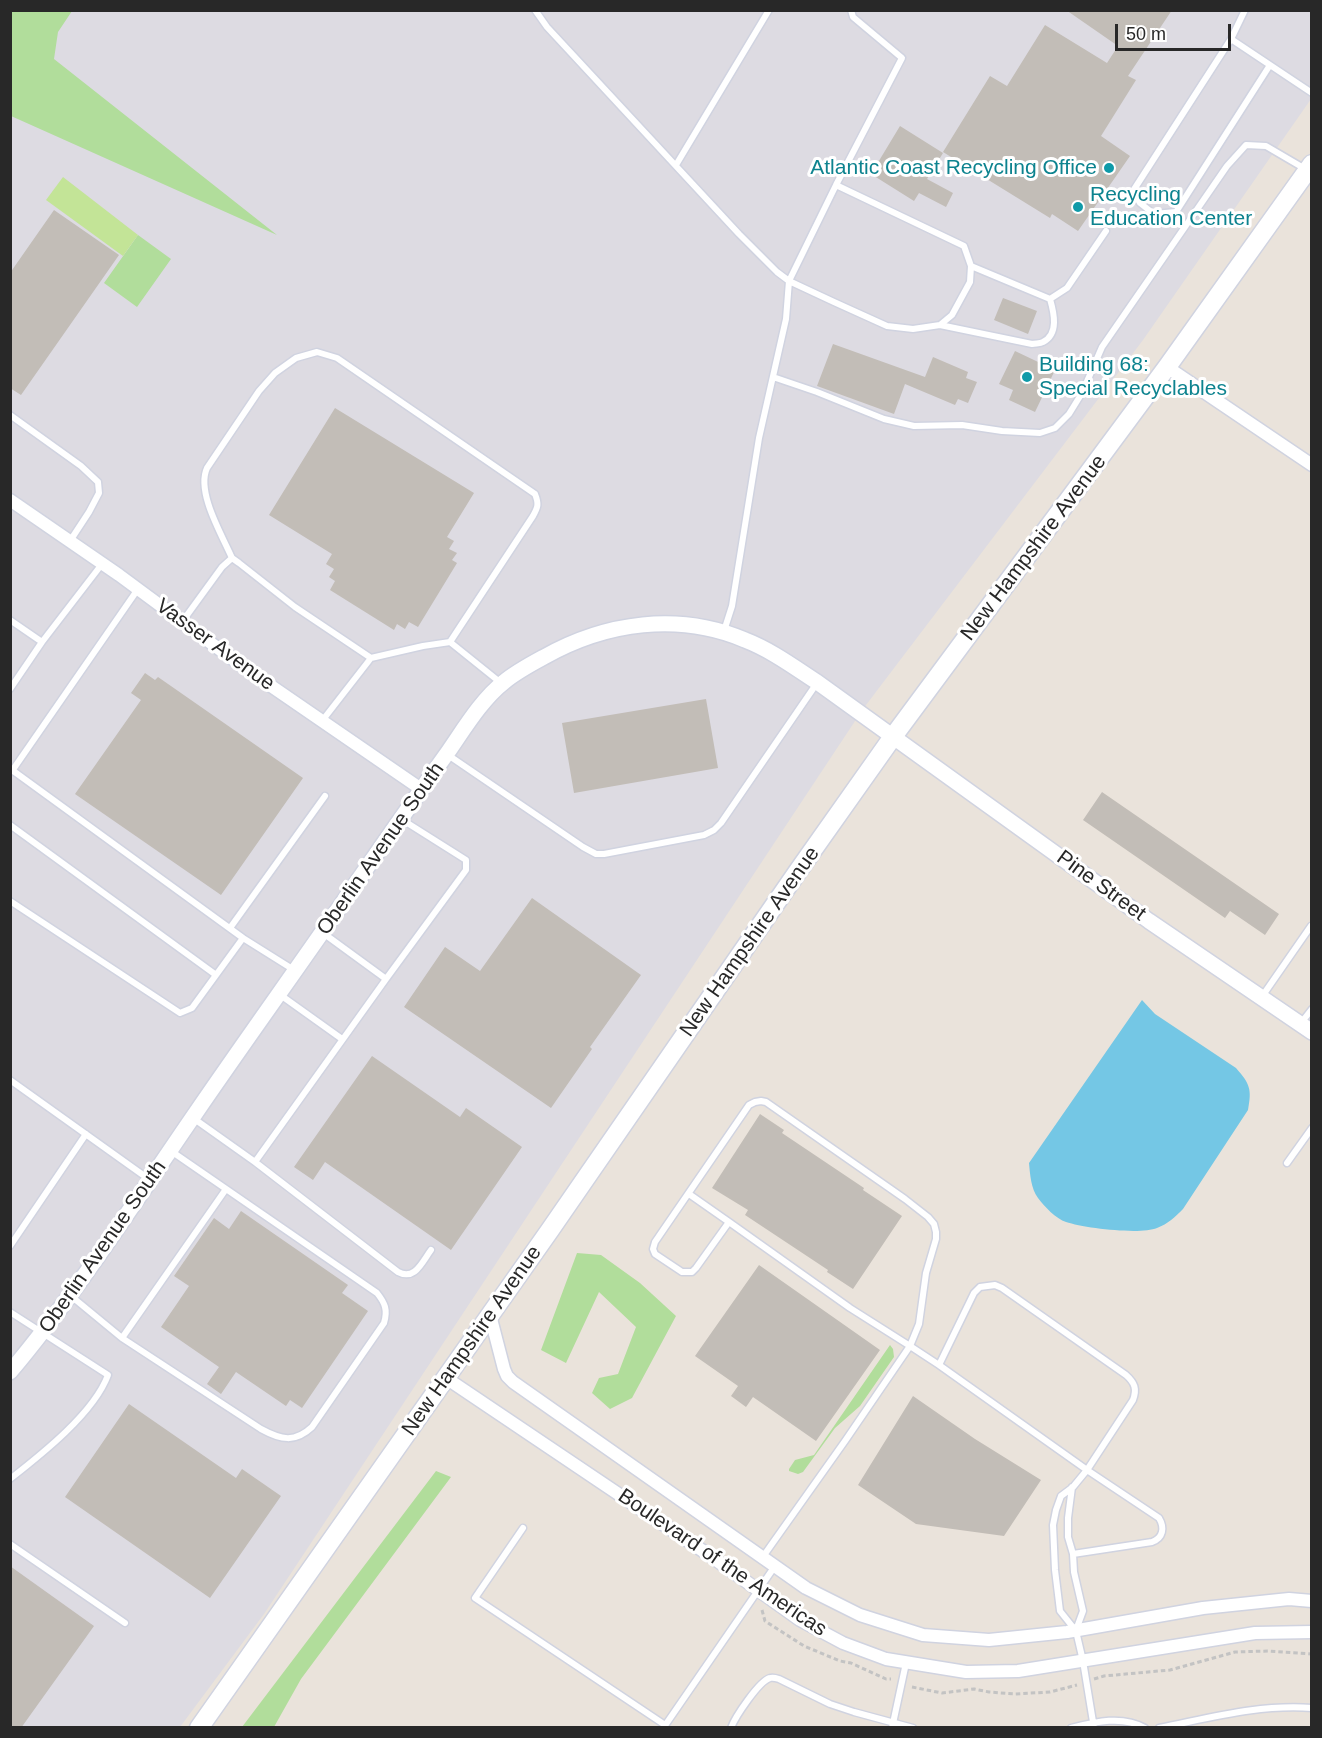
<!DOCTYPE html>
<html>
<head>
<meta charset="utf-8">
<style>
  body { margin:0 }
  #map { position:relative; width:1322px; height:1738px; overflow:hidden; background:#eae3db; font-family:Arial,sans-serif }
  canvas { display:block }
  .frame { position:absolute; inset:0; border:12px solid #282828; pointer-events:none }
  .scale { position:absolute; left:1115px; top:24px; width:116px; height:27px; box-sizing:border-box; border:3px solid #282828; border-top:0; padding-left:8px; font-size:18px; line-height:21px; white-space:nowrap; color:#282828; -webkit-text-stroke:4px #fff; paint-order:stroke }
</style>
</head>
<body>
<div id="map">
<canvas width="1322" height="1738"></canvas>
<div class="frame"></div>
<div class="scale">50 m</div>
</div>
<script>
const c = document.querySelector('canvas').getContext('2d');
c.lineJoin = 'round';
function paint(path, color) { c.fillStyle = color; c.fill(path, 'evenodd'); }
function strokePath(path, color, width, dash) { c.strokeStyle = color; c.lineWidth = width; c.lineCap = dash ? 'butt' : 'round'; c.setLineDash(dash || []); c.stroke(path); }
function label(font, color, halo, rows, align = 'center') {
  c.font = font + ' Arial,sans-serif'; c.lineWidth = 6; c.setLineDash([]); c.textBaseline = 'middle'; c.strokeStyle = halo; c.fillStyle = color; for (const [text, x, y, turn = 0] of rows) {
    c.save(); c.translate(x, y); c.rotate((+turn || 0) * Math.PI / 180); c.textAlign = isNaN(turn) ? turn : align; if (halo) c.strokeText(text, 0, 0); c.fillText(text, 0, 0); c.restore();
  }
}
paint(new Path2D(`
  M 11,11 L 1311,11 L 1311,99 L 1143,340 L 863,709 L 264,1614 L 180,1727 L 11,1727 Z`), '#dddbe2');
paint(new Path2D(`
  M 11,10 L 72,11 L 58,32 L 54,59 L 277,235 L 11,116 Z
  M 138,235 L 171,259 L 137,307 L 104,283 Z
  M 577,1253 L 601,1255 L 640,1283 L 676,1316 L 632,1398 L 610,1409 L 592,1393 L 599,1378 L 618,1374 L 636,1327 L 599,1292 L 566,1363 L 541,1350 Z
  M 890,1345 L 893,1349 L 894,1357 L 860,1406 L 835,1428 L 803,1472 L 798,1474 L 789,1471 L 789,1469 L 795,1460 L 814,1455 Z
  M 436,1471 L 451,1477 L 301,1679 L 274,1727 L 242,1727 Z`), '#b1dd9b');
paint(new Path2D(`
  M 63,177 L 138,235 L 123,256 L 46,200 Z`), '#c3e497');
paint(new Path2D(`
  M 1142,1000 L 1155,1014 L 1236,1068 C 1250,1084 1252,1089 1248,1110 L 1183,1209 C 1175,1217 1168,1224 1157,1228 C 1140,1235 1084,1228 1066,1222 C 1056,1219 1044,1206 1038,1198 C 1031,1189 1030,1174 1029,1163 Z`), '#74c7e5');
paint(new Path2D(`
  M 1066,10 L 1172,10 L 1128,76 L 1136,80 L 1101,136 L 1130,156 L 1078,231 L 1052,214 L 1050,218 L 943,152 L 990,76 L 1007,86 L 1045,25 L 1107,63 L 1118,46 Z
  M 900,126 L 943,153 L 927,179 L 953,193 L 946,207 L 919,193 L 914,201 L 871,174 Z
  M 54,210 L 119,255 L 21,395 L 10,388 L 10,273 Z
  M 1003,298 L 1037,311 L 1028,334 L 994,320 Z
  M 833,344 L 925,377 L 933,357 L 968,372 L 966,378 L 977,382 L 968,403 L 958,399 L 955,405 L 905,384 L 894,414 L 817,386 Z
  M 1015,351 L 1055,370 L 1035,412 L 1009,400 L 1013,390 L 999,384 Z
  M 335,408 L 474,493 L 447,537 L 454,541 L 449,549 L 457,553 L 452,560 L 457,563 L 418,627 L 409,622 L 405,629 L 397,624 L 394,630 L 330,590 L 335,581 L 329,577 L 334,569 L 326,564 L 332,554 L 269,515 Z
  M 145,673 L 155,680 L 158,677 L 303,778 L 221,895 L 75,794 L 141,700 L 131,693 Z
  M 706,699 L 718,768 L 574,793 L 562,723 Z
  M 1102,792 L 1279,914 L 1265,935 L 1230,911 L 1225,918 L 1083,820 Z
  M 532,898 L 641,975 L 590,1047 L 592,1049 L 551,1108 L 404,1007 L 445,947 L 480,971 Z
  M 372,1056 L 460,1117 L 466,1108 L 522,1147 L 451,1250 L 325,1162 L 313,1180 L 294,1167 Z
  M 760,1114 L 784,1130 L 782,1133 L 864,1188 L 863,1190 L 902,1216 L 853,1289 L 827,1272 L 828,1270 L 745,1215 L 748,1210 L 712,1188 Z
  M 241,1211 L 348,1285 L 342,1293 L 368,1311 L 302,1408 L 290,1400 L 286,1406 L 236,1372 L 221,1394 L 207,1384 L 219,1367 L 161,1327 L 189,1286 L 174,1276 L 214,1218 L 229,1229 Z
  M 759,1265 L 880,1350 L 816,1441 L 753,1397 L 746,1407 L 731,1396 L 738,1386 L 695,1356 Z
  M 913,1396 L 975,1439 L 1041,1480 L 1004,1536 L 916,1524 L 858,1485 Z
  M 129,1404 L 236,1478 L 242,1469 L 281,1496 L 210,1598 L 65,1497 Z
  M 10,1566 L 94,1626 L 21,1728 L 10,1728 Z`), '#c2bdb7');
const service = new Path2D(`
  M 535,10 L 547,27 L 739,234 L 777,272 L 789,281 L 834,302 L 887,326 L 913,329 L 940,325 L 952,315 L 970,282 L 971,266 L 964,246 L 836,185
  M 1245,10 L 1231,39 L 1312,93
  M 1231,39 L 1133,191 L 1140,203 L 1154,214 L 1176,212 L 1270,65
  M 676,165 L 769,10
  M 1050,299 L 1067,288 L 1106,231
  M 940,325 L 1032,344 C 1036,343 1040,344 1043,342 C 1059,334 1054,313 1050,299 L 971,266
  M 773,377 L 817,392 L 884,419 L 914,426 L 962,425 L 1002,431 L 1040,433 L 1055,428 L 1069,414 L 1082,393 L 1102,347 L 1227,166 L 1246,145 L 1266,146 L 1307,170
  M 10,415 L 81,466 L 98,482 L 99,493 L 89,512 L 70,541
  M 232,558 C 222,535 196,492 207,468 L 259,391 L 275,373 L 296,358 L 317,352 L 337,358 L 535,494 C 539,504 538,507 533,516 L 450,642
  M 10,620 L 42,642
  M 182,622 L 222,567 L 232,558 L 239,563 L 295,607 L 371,658 L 322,721
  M 724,631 L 732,606 L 759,438 L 786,319 L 789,281 L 836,185 L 902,58 L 853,17 L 851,10
  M 371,658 L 423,646 L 450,642 L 501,683
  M 10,689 L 42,642 L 102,564
  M 448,755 L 583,847 L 596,854 L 604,854 L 704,835 L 714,830 L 721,823 L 817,683
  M 12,770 L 243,938 L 294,970
  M 12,771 L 138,589
  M 10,825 L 216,975
  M 10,901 L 180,1013 L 192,1008 L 243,938
  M 230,928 L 325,796
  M 323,933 L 386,979 L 466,870 L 466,860 L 401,819
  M 279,994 L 342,1039
  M 1261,998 L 1311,926
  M 1301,1023 L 1312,1009
  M 10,1080 L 150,1180
  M 761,1101 L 766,1102 L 905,1199 L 928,1217 L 934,1224 L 936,1232 L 936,1239 L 926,1273 L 919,1324 L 910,1346 L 850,1308 L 729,1222 L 696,1268 L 692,1272 L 682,1272 L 655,1254 L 653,1249 L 655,1242 L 749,1105 L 755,1102 Z
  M 193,1118 L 255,1162 L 398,1272 C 415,1281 422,1262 431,1250
  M 255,1162 L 386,979
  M 1287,1163 L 1312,1128
  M 689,1194 L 729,1222
  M 10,1246 L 86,1134
  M 71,1296 L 122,1338 L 261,1429 C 281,1440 295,1443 312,1427 L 384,1323 C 388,1310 385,1303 377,1293 L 171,1151
  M 10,1312 L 108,1375 C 94,1413 42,1454 10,1479
  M 122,1338 L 226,1189
  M 1072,1487 L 1068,1518 L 1068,1537 L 1073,1554 L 1074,1572 L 1083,1611 L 1076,1630
  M 523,1528 L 475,1598 L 665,1725
  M 10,1544 L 125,1623
  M 1073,1554 L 1152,1542 C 1163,1538 1165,1528 1159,1518 L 1087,1470 L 939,1365 L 974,1293 L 980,1287 L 995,1285 L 1002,1288 L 1126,1375 C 1135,1383 1137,1389 1133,1400 L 1087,1470 L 1073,1487 L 1061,1496 L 1056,1510 L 1053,1525 L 1055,1570 L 1060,1611 L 1076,1631 L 1083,1661 L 1094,1728
  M 762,1558 L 845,1441 L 910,1346 L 939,1365
  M 664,1727 L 775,1566
  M 731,1728 C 735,1717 759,1681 770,1678 C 773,1677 776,1678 779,1679 L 830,1704 L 854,1712 L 913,1728
  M 892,1728 L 906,1663
  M 1071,1728 C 1095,1722 1122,1715 1145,1728
  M 1159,1728 C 1210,1718 1259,1704 1312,1708`);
const minor = new Path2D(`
  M 1167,367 L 1312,465
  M 10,500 L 119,575 L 242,666 L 421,789
  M 490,1315 L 504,1369 L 507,1376 L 513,1382 L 806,1588 L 860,1615 L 923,1635 L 989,1640 L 1067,1632 L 1203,1608 L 1289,1599 L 1312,1601
  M 446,1378 L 709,1555 L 800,1620 L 843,1643 L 886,1659 L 966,1672 L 1018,1671 L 1255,1633 L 1312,1632`);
const tertiary = new Path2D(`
  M 10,1372 C 78,1291 135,1201 195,1114 C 249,1035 305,958 359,879 C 388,837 418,794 448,752 C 464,729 482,699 504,682 C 516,672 531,664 544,657 C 606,622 679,612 745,640 C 771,650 794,667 817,682 L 1149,921 L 1312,1032`);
const secondary = new Path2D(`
  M 199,1728 L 550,1230 L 798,871 L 892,738 L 1167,367 L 1312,164`);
strokePath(service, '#d0d3e0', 9);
strokePath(minor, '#d0d3e0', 15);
strokePath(tertiary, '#d0d3e0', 18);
strokePath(secondary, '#d0d3e0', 21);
strokePath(new Path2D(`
  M 762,1610 L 765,1621 L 804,1646 L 840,1661 L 851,1663 L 886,1679 L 891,1679
  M 1094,1679 L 1104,1676 L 1170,1670 L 1235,1652 L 1268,1651 L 1312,1654
  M 912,1687 L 942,1693 L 974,1689 L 989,1692 L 1015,1694 L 1050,1692 L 1077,1685`), '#c3c3c3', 3, [4.5, 3]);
strokePath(service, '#fff', 6);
strokePath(minor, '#fff', 12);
strokePath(tertiary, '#fff', 15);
strokePath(secondary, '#fff', 18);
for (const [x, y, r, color] of [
  [1109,168,6,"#0f9aa8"],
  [1078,207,6,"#0f9aa8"],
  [1027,377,6,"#0f9aa8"]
]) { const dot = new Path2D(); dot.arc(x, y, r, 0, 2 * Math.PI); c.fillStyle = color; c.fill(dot); strokePath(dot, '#fff', 2); }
label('21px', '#0d838f', '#fff', [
  ["Atlantic Coast Recycling Office",1097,168,"right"],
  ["Recycling",1090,195],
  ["Education Center",1090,219],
  ["Building 68:",1039,365],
  ["Special Recyclables",1039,389]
], 'left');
label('21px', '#282828', '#fff', [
  ["New Hampshire Avenue",1034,548,-53],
  ["Vasser Avenue",215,645,36],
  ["Oberlin Avenue South",381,849,-55],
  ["Pine Street",1101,886,36],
  ["New Hampshire Avenue",750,942,-55],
  ["Oberlin Avenue South",103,1247,-55],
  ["New Hampshire Avenue",472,1341,-55],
  ["Boulevard of the Americas",722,1563,34]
]);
</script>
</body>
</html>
